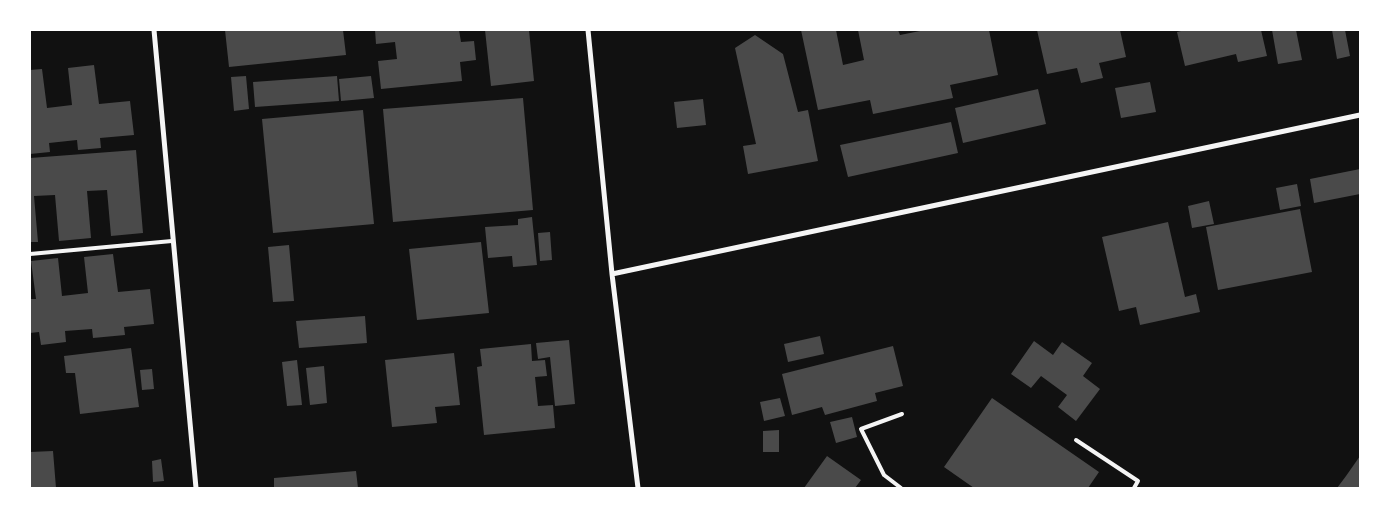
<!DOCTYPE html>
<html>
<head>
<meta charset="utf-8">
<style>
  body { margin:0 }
  #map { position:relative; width:1390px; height:518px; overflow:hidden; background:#111; font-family:"Source Serif 4",serif }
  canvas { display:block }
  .frame { position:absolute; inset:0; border:31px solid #fff; pointer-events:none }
</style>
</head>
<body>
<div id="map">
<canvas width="1390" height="518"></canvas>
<div class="frame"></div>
</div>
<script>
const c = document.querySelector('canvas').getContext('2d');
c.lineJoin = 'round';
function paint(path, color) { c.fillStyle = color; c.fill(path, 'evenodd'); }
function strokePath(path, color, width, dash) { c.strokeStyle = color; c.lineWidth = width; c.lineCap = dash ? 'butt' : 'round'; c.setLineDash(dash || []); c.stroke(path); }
paint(new Path2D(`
  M 225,30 L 343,30 L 346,55 L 229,67 Z
  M 375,30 L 459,30 L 461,42 L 474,41 L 476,60 L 460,62 L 462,81 L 381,89 L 378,61 L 397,59 L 395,42 L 376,44 Z
  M 485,30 L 529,30 L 534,81 L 491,86 Z
  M 801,30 L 836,30 L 843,65 L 864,60 L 858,30 L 898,30 L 900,35 L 925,30 L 989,30 L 998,75 L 950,85 L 953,98 L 873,114 L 870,100 L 818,110 Z
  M 1037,30 L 1120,30 L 1126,57 L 1099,63 L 1103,78 L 1081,83 L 1077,68 L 1047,74 Z
  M 1185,30 L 1261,30 L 1267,56 L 1238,62 L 1236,54 L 1185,66 L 1177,32 Z
  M 1272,30 L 1296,30 L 1302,60 L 1278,64 Z
  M 1332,30 L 1345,30 L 1350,56 L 1337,59 Z
  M 755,35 L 783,54 L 798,112 L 808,110 L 818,161 L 748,174 L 743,146 L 756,144 L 735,48 Z
  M 94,65 L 99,104 L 130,101 L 134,135 L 100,138 L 101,148 L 78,150 L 77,140 L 49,143 L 50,152 L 30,154 L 30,70 L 42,69 L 47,108 L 72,105 L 68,68 Z
  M 246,76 L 249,109 L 234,111 L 231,77 Z
  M 337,76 L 339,101 L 255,107 L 253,82 Z
  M 371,76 L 374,98 L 341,101 L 339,79 Z
  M 1150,82 L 1156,112 L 1121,118 L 1115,88 Z
  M 1038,89 L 1046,124 L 963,143 L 955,108 Z
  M 523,98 L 533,210 L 393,222 L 383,109 Z
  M 703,99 L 706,125 L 677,128 L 674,102 Z
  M 363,110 L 374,224 L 273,233 L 262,119 Z
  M 951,122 L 958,153 L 848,177 L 840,145 Z
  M 136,150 L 143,233 L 111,236 L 107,190 L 87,191 L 91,238 L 59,241 L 55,195 L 34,196 L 38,242 L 30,242 L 30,158 Z
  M 1360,169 L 1360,194 L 1314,203 L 1310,179 Z
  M 1297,184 L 1301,206 L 1280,210 L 1276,188 Z
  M 1209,201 L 1214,224 L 1192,228 L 1188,206 Z
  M 1300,209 L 1312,272 L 1218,290 L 1206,227 Z
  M 532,217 L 537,265 L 513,267 L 512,256 L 488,258 L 485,227 L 518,225 L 518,219 Z
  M 1168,222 L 1185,297 L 1196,294 L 1200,312 L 1140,325 L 1136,307 L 1119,311 L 1102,237 Z
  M 550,232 L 552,260 L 540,261 L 538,233 Z
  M 481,242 L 489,313 L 417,320 L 409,249 Z
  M 289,245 L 294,301 L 273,302 L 268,247 Z
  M 113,254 L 118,292 L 150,289 L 154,324 L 124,327 L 125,335 L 93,338 L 92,329 L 65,331 L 66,342 L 41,345 L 39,332 L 30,333 L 30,299 L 36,299 L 31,261 L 58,258 L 62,296 L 88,293 L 84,257 Z
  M 365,316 L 367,343 L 299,348 L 296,321 Z
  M 820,336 L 824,354 L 788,362 L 784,344 Z
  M 569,340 L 575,404 L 555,406 L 550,357 L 538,359 L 536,343 Z
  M 1034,341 L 1053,355 L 1062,342 L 1092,363 L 1083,376 L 1100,389 L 1076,421 L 1058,407 L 1067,395 L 1041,376 L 1031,388 L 1011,374 Z
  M 531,344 L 532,361 L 545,360 L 547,376 L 535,377 L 538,406 L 553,405 L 555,428 L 484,435 L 477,367 L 482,366 L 480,349 Z
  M 893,346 L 903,386 L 875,393 L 877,401 L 825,415 L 822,407 L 792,415 L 782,374 Z
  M 131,348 L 139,407 L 80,414 L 75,373 L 66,373 L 64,356 Z
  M 454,353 L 460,405 L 435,407 L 437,423 L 392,427 L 385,360 Z
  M 297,360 L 302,405 L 287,406 L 282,362 Z
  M 324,366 L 327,403 L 310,405 L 306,368 Z
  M 152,369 L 154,389 L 142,390 L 140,370 Z
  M 780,398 L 785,416 L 764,421 L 760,402 Z
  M 992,398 L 1099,472 L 1088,488 L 974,488 L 944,467 Z
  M 852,417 L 857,437 L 836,443 L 830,422 Z
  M 779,430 L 779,452 L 763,452 L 763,431 Z
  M 53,451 L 56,488 L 30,488 L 30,452 Z
  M 827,456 L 861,480 L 855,488 L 804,488 Z
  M 1360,456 L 1360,488 L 1337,488 L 1346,476 Z
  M 161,459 L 164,481 L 153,482 L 152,461 Z
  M 356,471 L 358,488 L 274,488 L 274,478 Z`), '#4a4a4a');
strokePath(new Path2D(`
  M 30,254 L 172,241
  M 1076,440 L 1138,481 L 1134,488
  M 901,488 L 884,475 L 861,429 L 902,414`), '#f5f5f5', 4);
strokePath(new Path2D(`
  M 154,30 L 196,488
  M 588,30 L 612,274 L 638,488
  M 612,274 L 1360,115`), '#f5f5f5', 5);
</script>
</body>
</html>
